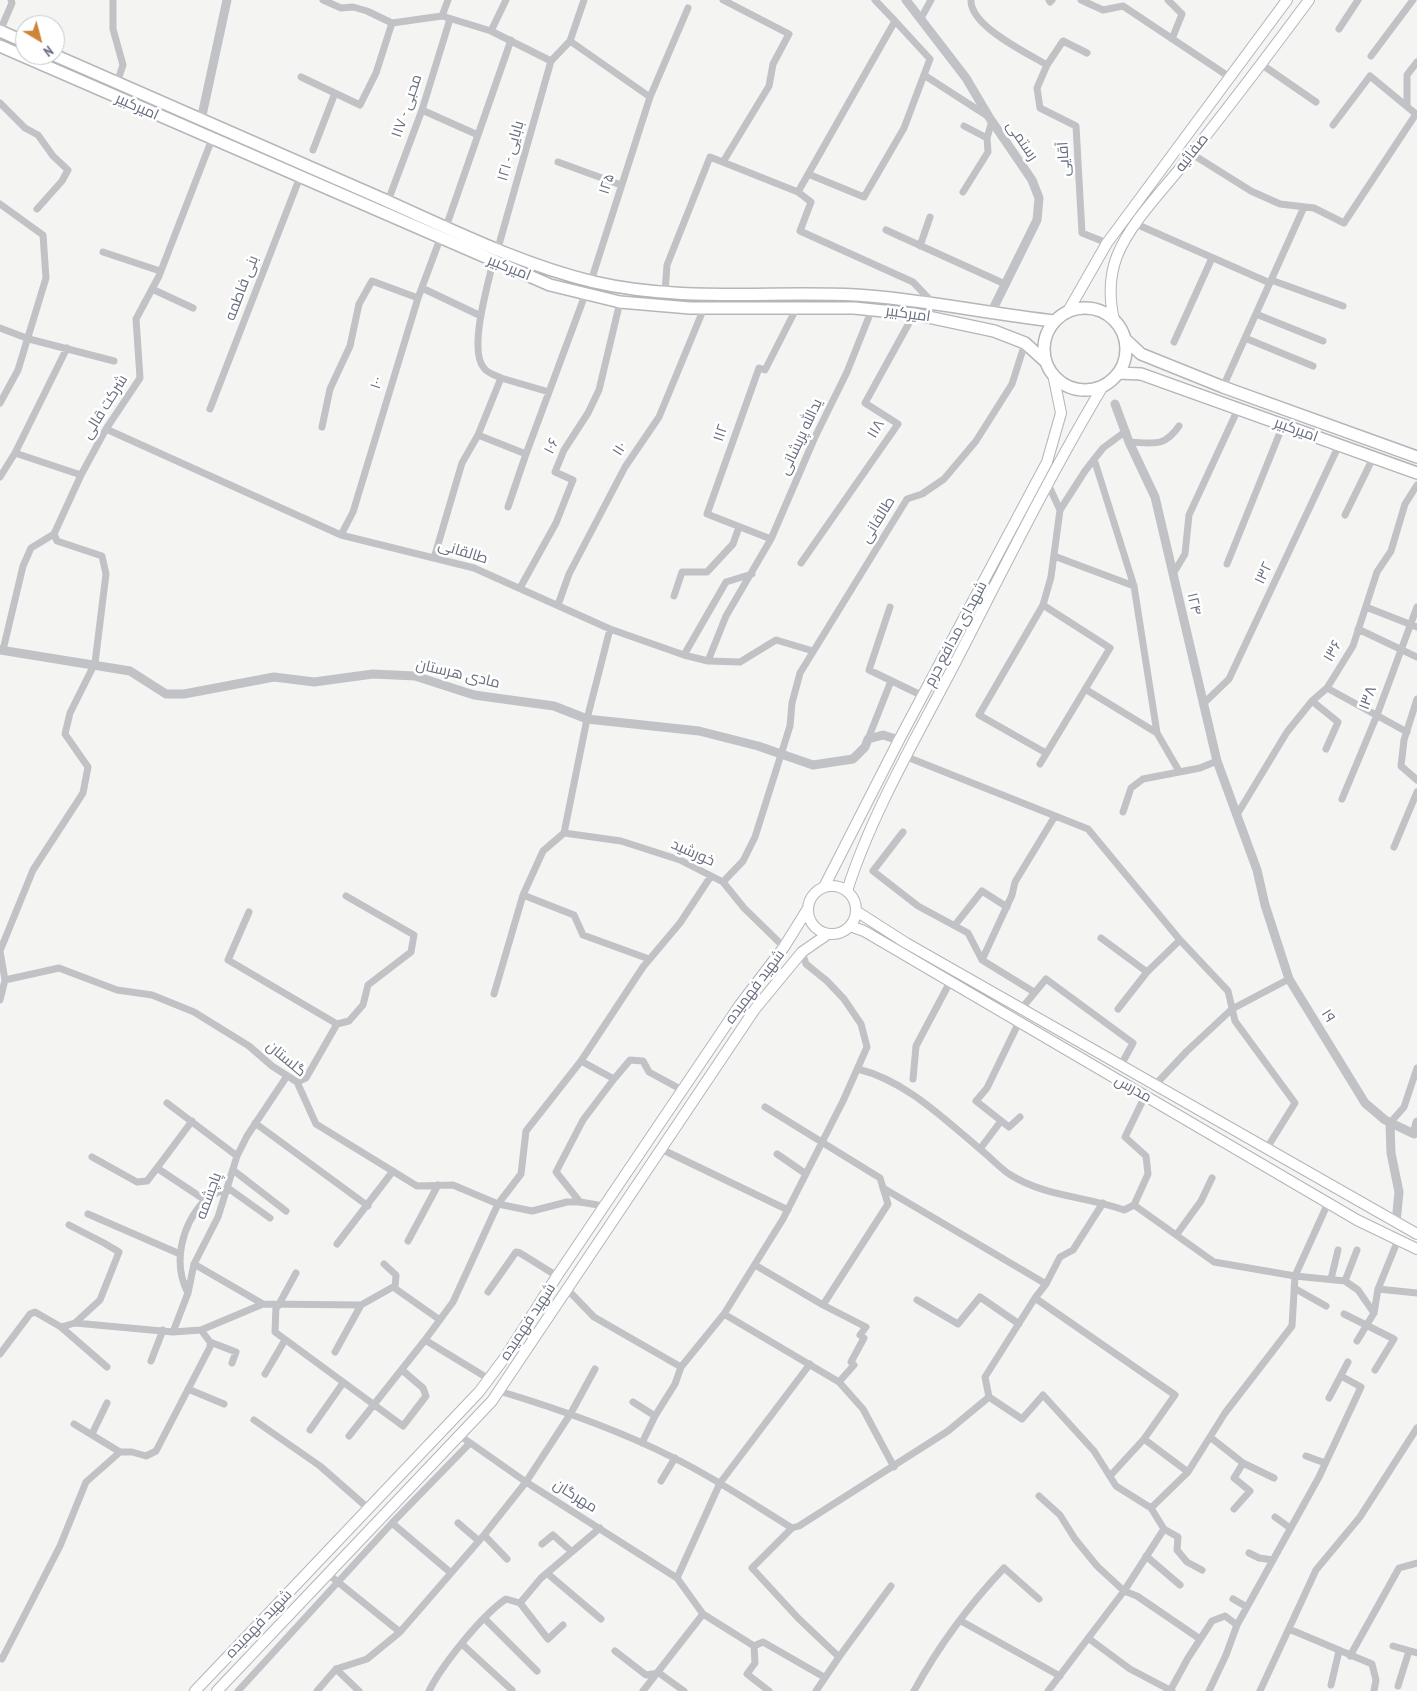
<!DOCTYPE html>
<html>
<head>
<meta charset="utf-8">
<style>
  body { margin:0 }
  #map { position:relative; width:1417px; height:1691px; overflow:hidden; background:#f4f5f2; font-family:"PT Sans Narrow",sans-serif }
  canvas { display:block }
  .north { position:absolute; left:15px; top:15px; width:50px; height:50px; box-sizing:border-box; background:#fff; border:1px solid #c2c5cc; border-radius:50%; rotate:143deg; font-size:14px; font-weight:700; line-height:20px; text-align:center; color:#676e7f }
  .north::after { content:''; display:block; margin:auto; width:18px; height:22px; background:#ce8538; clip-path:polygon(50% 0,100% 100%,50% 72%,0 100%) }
</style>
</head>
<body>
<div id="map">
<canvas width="1417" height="1691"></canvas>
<div class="north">N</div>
</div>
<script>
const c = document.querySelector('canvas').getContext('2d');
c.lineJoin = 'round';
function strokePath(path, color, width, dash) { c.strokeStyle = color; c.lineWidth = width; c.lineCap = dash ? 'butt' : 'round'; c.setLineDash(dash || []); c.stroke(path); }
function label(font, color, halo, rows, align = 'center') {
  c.font = font + ' "PT Sans Narrow",Cairo,sans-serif'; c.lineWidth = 5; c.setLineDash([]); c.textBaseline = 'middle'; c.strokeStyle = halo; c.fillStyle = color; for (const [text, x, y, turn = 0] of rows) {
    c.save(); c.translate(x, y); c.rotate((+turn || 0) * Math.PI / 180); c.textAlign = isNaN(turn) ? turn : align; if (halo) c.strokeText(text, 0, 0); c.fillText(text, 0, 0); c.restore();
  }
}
const secondary = new Path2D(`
  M 1067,313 L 1107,243 L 1287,0
  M 1114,320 C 1109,298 1109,277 1117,256 C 1130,223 1164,189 1186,161 C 1228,108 1269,54 1309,0
  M808 910a24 24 0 1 1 48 0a24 24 0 1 1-48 0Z
  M 824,887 L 899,740 L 1047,462 L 1061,413 L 1053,374
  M 847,891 C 871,815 915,740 952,669 C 1001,574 1048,478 1103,386
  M 856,911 L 906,943 L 1417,1234
  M 850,926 L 864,931 L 1357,1220 L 1417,1249
  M 195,1691 L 479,1392 L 506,1356 L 557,1276 L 739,1006 L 784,947 L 807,910
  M 217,1691 L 492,1401 L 755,1009 L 802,952 L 828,934`);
const primary = new Path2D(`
  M 0,31 L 25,42
  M 0,46 L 550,285 L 620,302 L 690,308 L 854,308 L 914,314 L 994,331 L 1025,343 L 1046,362
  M 54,55 C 162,103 270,150 378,197 C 448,228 519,264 594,282 C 680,302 769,291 856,295 C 923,299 988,314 1055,321
  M1044 349a41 41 0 1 1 82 0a41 41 0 1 1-82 0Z
  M 1125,339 L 1141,354 L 1223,387 L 1417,457
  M 1118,373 L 1141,374 L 1417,473`);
strokePath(secondary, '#b3b5bb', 12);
strokePath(primary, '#b4b6ba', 14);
strokePath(new Path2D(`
  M 113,0 L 113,29 L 123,65 L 117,83
  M 323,0 L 341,8 L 353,7 L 367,11 L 392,23 L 442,16
  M 448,0 L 442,16 L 491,31 L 551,61 L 570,41 L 584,0
  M 723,0 L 789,34 L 773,64 L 769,86 L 723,162
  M 971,0 C 970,26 1027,53 1047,65 L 1037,88 L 1040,108 L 1076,126 L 1082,233 L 1107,243
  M 1049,0 L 1050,2 L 1052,0
  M 1081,0 L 1103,10 L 1123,6 L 1231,78
  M 1168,0 L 1182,14 L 1172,39
  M 921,18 L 931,0
  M 1339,29 L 1358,0
  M 0,31 L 12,3 L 11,0
  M 491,31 L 506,0
  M 570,41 L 650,97 L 591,281
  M 1371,56 L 1413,0
  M 1261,64 L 1316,102
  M 1047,65 L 1063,41 L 1087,53
  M 924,75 L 989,117
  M 301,77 L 360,105 L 376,73 L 392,23
  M 650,97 L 688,8
  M 0,103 L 25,128 L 38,135 L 53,156 L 68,170 L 62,181 L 37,209
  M 1407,105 L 1407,75 L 1417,62
  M 422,110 L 478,135 L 511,40
  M 964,126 L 987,138 L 992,121
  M 313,150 L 335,93
  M 1192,154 L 1251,191 L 1280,204 L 1314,208 L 1344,223 L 1416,114 L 1370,76 L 1333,125
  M 558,162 L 621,185
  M 808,174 L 864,197 L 904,128 L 930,59 L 895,21
  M 798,192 L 811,202 L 800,231 L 913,282 L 932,302
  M 963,192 L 988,152 L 987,138
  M 388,201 L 422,110 L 450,19
  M 0,204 L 43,235 L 46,278 L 18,370 L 0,403
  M 1136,224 L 1270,283
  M 446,227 L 478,135
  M 886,230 L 1005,284
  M 920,246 L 930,217
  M 498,248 L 551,61
  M 103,252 L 160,271
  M 1271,280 L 1343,306
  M 422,288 L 481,316
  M 152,289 L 193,308
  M 665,292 L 667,265 L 710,157 L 798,192 L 895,21 L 875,0
  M 1256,314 L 1323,341
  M 0,328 L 29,339 L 114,361
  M 1245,338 L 1313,366
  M 1174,342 L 1212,258
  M 67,348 L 15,453 L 81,475
  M 501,378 L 549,392
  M 1223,387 L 1304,207
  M 210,409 L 300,177
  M 322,427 L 330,389 L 350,346 L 359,304 L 372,281 L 418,298
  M 106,429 L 341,535 L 474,568 L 610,629 L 684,655 L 708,661 L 740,662 L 776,640 L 813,651
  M 478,435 L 526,454 L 508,507
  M 1129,442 C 1153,443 1164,448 1179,426
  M 526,454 L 585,295
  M 1094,459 L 1134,586 L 1157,733 L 1179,771
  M 0,477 L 15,453
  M 1060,510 L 1085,471 L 1103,448 L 1126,431
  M 1345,515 L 1373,458
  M 341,535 L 353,512 L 418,298 L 440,239
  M 771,539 L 707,514 L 759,368 L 765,370 L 796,309
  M 1054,556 L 1134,586
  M 434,558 L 462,463 L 478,435 L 501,378 C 495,375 487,373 484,368 C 468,350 488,285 493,262
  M 801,563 L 898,424 L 865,403 L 914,314
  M 1227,564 L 1283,425
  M 1173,574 L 1185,554 L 1189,515 L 1238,409
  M 520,588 L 556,523 L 573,480 L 555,472 L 564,450 L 588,413 L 599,390 L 620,302
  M 674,596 L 682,572 L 707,572 L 733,544 L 739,527
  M 558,605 L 569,574 L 625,467 L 659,417 L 704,308
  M 890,607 L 869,670 L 923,696
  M 1366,607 L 1417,627
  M 1358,629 L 1417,657
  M 3,650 L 23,566 L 31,548 L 54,534
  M 684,655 L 726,582 L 752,574
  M 708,661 L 726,616 L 771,539 L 815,437 L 847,372 L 872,309
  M 1327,688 L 1407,732
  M 1085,689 L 1157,733
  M 1417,699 L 1404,740 L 1401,766 L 1417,780
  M 1312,701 L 1338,722 L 1326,749
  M 1203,704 L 1229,679 L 1339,445
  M 868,739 L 891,681
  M 1046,753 L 979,715 L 1043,605 L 1051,577 L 1060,510 L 1048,484
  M 907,757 L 1088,829 L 1180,940 L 1228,991 L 1235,1021 L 1295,1103 L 1267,1148
  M 1040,764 L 1110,648 L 1043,605
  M 1342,799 L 1377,715 L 1417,607
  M 1123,812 L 1131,788 L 1143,779 L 1200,768 L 1217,761
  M 1238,813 L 1287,732 L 1312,701 L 1327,688 L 1353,646 L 1377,572 L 1391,551 L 1405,504 L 1417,485
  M 903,832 L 873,871 L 918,906 L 968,933 L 982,960 L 1034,992
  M 564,833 L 621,841 L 680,860 L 723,882 L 744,908 L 784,947
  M 564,833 L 587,719 L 610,629
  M 1394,847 L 1417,792
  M 723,882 L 743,861 L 755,837 L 790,726 L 792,703 L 800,673 L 907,499 L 922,494 L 944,479 L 976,441 L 1012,384 L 1025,343
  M 523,895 L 574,915 L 583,935 L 649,959
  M 249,912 L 228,960 L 337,1024
  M 955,925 L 982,891 L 1007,907
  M 1101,938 L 1147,972
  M 0,951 L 33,870 L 83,793 L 88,767 L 65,734 L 70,713 L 95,663 L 106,574 L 102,556 L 57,541 L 54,534 L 81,475 L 106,429 L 140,378 L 136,319 L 159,276 L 212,139
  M 0,951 L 5,980
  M 982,960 L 1012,895 L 1015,882 L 1055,816
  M 494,994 L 523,895 L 543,851 L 564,833
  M 0,1000 L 5,980 L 59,968 L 117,990 L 152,995 L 194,1012 L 249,1046 L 272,1066 L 297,1082 L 316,1124 L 417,1186 L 453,1185 L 498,1204 L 532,1211 L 567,1202 L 580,1202 L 604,1206
  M 1022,1008 L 1046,979 L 1133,1043 L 1121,1065
  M 1118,1009 L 1147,972 L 1180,940
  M 1019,1022 L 987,1088 L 976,1101 L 1009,1127 L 1020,1117
  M 581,1061 L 614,1079 L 630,1060 L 643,1061 L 649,1072 L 682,1090
  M 858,1069 C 906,1081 943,1118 980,1149 C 990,1157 999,1167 1009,1174 C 1045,1197 1085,1196 1124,1210 L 1134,1205
  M 913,1079 L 916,1046 L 950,982
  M 297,1082 L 306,1078 L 337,1024 L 349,1021 L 363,1005 L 368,985 L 411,952 L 414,935 L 346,896
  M 1156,1084 L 1187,1051 L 1232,1009 L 1289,979
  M 167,1103 L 237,1156
  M 192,1121 L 157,1168 L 205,1200
  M 255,1123 L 368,1206
  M 1390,1123 L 1404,1107 L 1417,1068
  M 661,1149 L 788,1210
  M 980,1149 L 1001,1121
  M 777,1154 L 806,1174
  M 92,1157 L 137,1182 L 147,1181 L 157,1168
  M 233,1170 L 286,1211
  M 883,1188 L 1046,1284
  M 580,1202 L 556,1172 L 583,1120 L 614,1079
  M 1134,1205 L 1214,1262 L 1295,1276 L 1345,1281 L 1358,1290 L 1374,1313
  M 1134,1205 L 1148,1174 L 1146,1156 L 1125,1137 L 1145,1096
  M 88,1214 L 180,1254
  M 69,1225 L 104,1243 L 119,1252 L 100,1300 L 75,1323
  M 1177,1234 L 1201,1201 L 1212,1178
  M 408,1241 L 438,1185
  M 337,1244 L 393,1171
  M 194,1264 L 263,1304
  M 384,1264 L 396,1275 L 395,1288
  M 755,1265 L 823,1305 L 888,1204 L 880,1178 L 765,1107
  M 1331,1279 L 1338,1250
  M 1345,1281 L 1357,1250
  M 566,1288 L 594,1317 L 681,1367
  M 1294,1288 L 1326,1306
  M 1378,1289 L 1417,1293
  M 488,1292 L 516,1252 L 520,1253 L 557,1276
  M 188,1293 C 172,1263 182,1225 204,1201 C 210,1195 221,1191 228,1188 L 270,1218
  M 1035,1298 L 1175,1395 L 1144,1439 L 1188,1472
  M 917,1300 L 958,1324 L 980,1297 L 1019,1324
  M 823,1305 L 866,1327 L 860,1335 L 864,1338 L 851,1362 L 854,1365 L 839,1382
  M 276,1306 L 275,1332 L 403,1426 L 426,1396 L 423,1388 L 402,1370
  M 278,1306 L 296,1273
  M 724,1314 L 839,1382 L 863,1409 L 894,1467
  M 1344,1314 L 1394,1339 L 1375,1370
  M 61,1327 L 75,1323 L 173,1332 L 201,1330 L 263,1304 L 361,1305 L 393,1287 L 440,1320
  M 173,1332 L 188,1293 L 194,1264 L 218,1217 L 237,1156 L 247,1136 L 287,1076
  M 1357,1341 L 1374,1313 L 1378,1289 L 1398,1240
  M 210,1342 L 236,1352 L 232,1363
  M 335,1352 L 361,1305
  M 0,1354 L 30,1314 L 35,1312 L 61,1327 L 107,1367
  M 151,1361 L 163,1330
  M 265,1374 L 285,1340
  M 489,1379 L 425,1340 L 453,1302 L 498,1204 L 521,1174 L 526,1131 L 581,1061 L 643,967 L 680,923 L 711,876
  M 188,1389 L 224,1404
  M 499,1391 C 559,1409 617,1429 674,1458 C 715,1478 753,1504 792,1528 L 799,1526 L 948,1431 L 989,1397 L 985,1377 L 1035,1298 L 1046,1284 L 1060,1257 L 1073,1250 L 1103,1203
  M 989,1397 L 1022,1419 L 1043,1395 L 1094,1451 L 1116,1486 L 1151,1508
  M 1329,1398 L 1348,1362
  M 633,1402 L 655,1416
  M 254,1420 L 320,1466 L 369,1509
  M 74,1424 L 120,1452
  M 310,1430 L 343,1383
  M 92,1434 L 107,1403
  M 459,1435 L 526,1482 L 677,1578
  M 349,1436 L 425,1340
  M 1210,1437 L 1243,1463 L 1234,1478 L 1250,1491 L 1234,1509
  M 642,1443 L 655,1416 L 675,1384 L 681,1367 L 724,1314 L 783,1219 L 843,1101 L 867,1047 L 861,1024 L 844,999 L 827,981 L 806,964 L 802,952
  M 1306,1456 L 1325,1463
  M 1243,1463 L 1274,1478
  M 1110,1476 L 1144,1439
  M 661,1481 L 675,1458
  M 1039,1496 L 1060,1515 L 1075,1539 L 1097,1566 L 1124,1591 L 1137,1596 L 1200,1639
  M 1275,1517 L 1290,1528
  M 392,1523 L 451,1573
  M 458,1523 L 479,1541
  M 792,1528 L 752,1568 L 798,1618 L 839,1657 L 816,1691
  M 1164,1529 L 1178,1537 L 1177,1550 L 1187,1562 L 1202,1570
  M 484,1535 L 507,1559
  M 542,1544 L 553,1535 L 572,1552
  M 1249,1553 L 1259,1558 L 1273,1560
  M 1146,1556 L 1180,1585
  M 328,1574 L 400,1632
  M 548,1574 L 601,1619
  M 1233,1599 L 1247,1607
  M 520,1603 L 548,1639 L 563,1625
  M 703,1614 L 754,1646 L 763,1642 L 824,1677
  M 484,1618 L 537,1671
  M 961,1621 L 1060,1676
  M 1289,1629 L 1372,1664 L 1376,1680 L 1374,1691
  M 1088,1638 L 1130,1669 L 1172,1691
  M 463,1645 L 512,1690
  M 754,1646 L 755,1663 L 747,1674 L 769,1691
  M 1393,1646 L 1417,1653
  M 615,1651 L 646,1675 L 659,1673 L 684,1691
  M 1350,1656 L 1399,1568 L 1417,1563
  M 839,1657 L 891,1586
  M 2,1659 L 60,1546 L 86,1482 L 120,1452 L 132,1452 L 146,1456 L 156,1451 L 210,1347 L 210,1342 L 201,1330
  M 336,1669 L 359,1691
  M 1331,1685 L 1339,1651
  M 1398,1686 L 1409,1651
  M 238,1691 L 392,1523 L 470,1443
  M 317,1691 L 336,1669 L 367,1659 L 400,1632 L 484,1535 L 526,1482 L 571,1413 L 595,1369
  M 429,1691 C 442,1665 482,1615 506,1599 L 520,1603 L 541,1578 L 600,1528
  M 643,1691 L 703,1614 L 677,1578 L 720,1483 L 810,1364
  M 914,1691 C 938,1647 970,1604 1004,1568 L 1039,1599
  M 1048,1691 L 1124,1591 L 1164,1529 L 1151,1508 L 1188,1472 L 1225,1413 L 1292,1326 L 1295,1276 L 1328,1203
  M 1170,1691 L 1188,1658 L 1212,1621 L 1225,1616 L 1237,1625
  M 1209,1691 L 1226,1655 L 1237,1625 L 1319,1477 L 1361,1387 L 1341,1376
  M 1260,1691 L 1316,1570 L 1360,1517 L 1417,1428`), '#c1c2c6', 7);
strokePath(new Path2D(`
  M 906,0 L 966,78 L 989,117 L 1032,180 L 1039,198 L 1037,220 L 991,313
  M 201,120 L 227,0
  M 1115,404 L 1129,442 L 1155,497 L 1217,761 L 1257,870 L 1265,905 L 1289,979 L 1365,1103 L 1385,1120 L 1414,1134
  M 0,650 L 130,671 L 166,694 L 184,694 L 274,677 L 314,682 L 373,674 L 415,676 L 474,695 L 554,706 L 587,719 L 699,731 L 758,746 L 813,765 L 853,759 L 865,747 L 868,739 L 883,735 L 899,740
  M 1390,1123 L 1391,1153 L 1399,1192 L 1396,1222
  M 1414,1134 L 1417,1122`), '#c1c2c6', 9);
strokePath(secondary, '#fff', 10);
strokePath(primary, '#fff', 11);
label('15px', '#676e7f', '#fff', [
  ["محبی - ۱۱۷",407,106,-71],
  ["امیرکبیر",137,107,24],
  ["رستمی",1022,141,56],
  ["بابایی - ۱۲۱",511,151,-74],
  ["صفائیه",1192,153,-52],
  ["آقایی",1064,159,-93],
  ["۱۲۵",607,184,-72],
  ["امیرکبیر",509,268,22],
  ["بنی فاطمه",242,288,-69],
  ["امیرکبیر",908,314,8],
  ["۱۰۰",377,383,-72],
  ["شرکت قالی",105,407,-58],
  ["۱۱۸",876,429,-59],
  ["امیرکبیر",1296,430,20],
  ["۱۱۲",721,433,-71],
  ["یدالله پریشانی",801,437,-65],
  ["۱۰۶",552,446,-63],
  ["۱۱۰",620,449,-57],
  ["طالقانی",878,520,-58],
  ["طالقانی",463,552,17],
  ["۱۳۲",1264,573,-65],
  ["۱۲۴",1194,604,77],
  ["شهدای مدافع حرم",956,634,-62],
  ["۱۳۶",1333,651,-60],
  ["مادی هرستان",458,674,13],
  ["۱۳۸",1368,698,-69],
  ["خورشید",693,853,24],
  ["شهید فهمیده",755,987,-53],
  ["۱۹",1328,1016,58],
  ["گلستان",286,1059,40],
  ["مدرس",1133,1089,30],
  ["پاچشمه",209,1196,-70],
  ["شهید فهمیده",528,1322,-57],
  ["مهرگان",575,1496,32],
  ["شهید فهمیده",259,1624,-46]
]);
</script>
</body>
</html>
